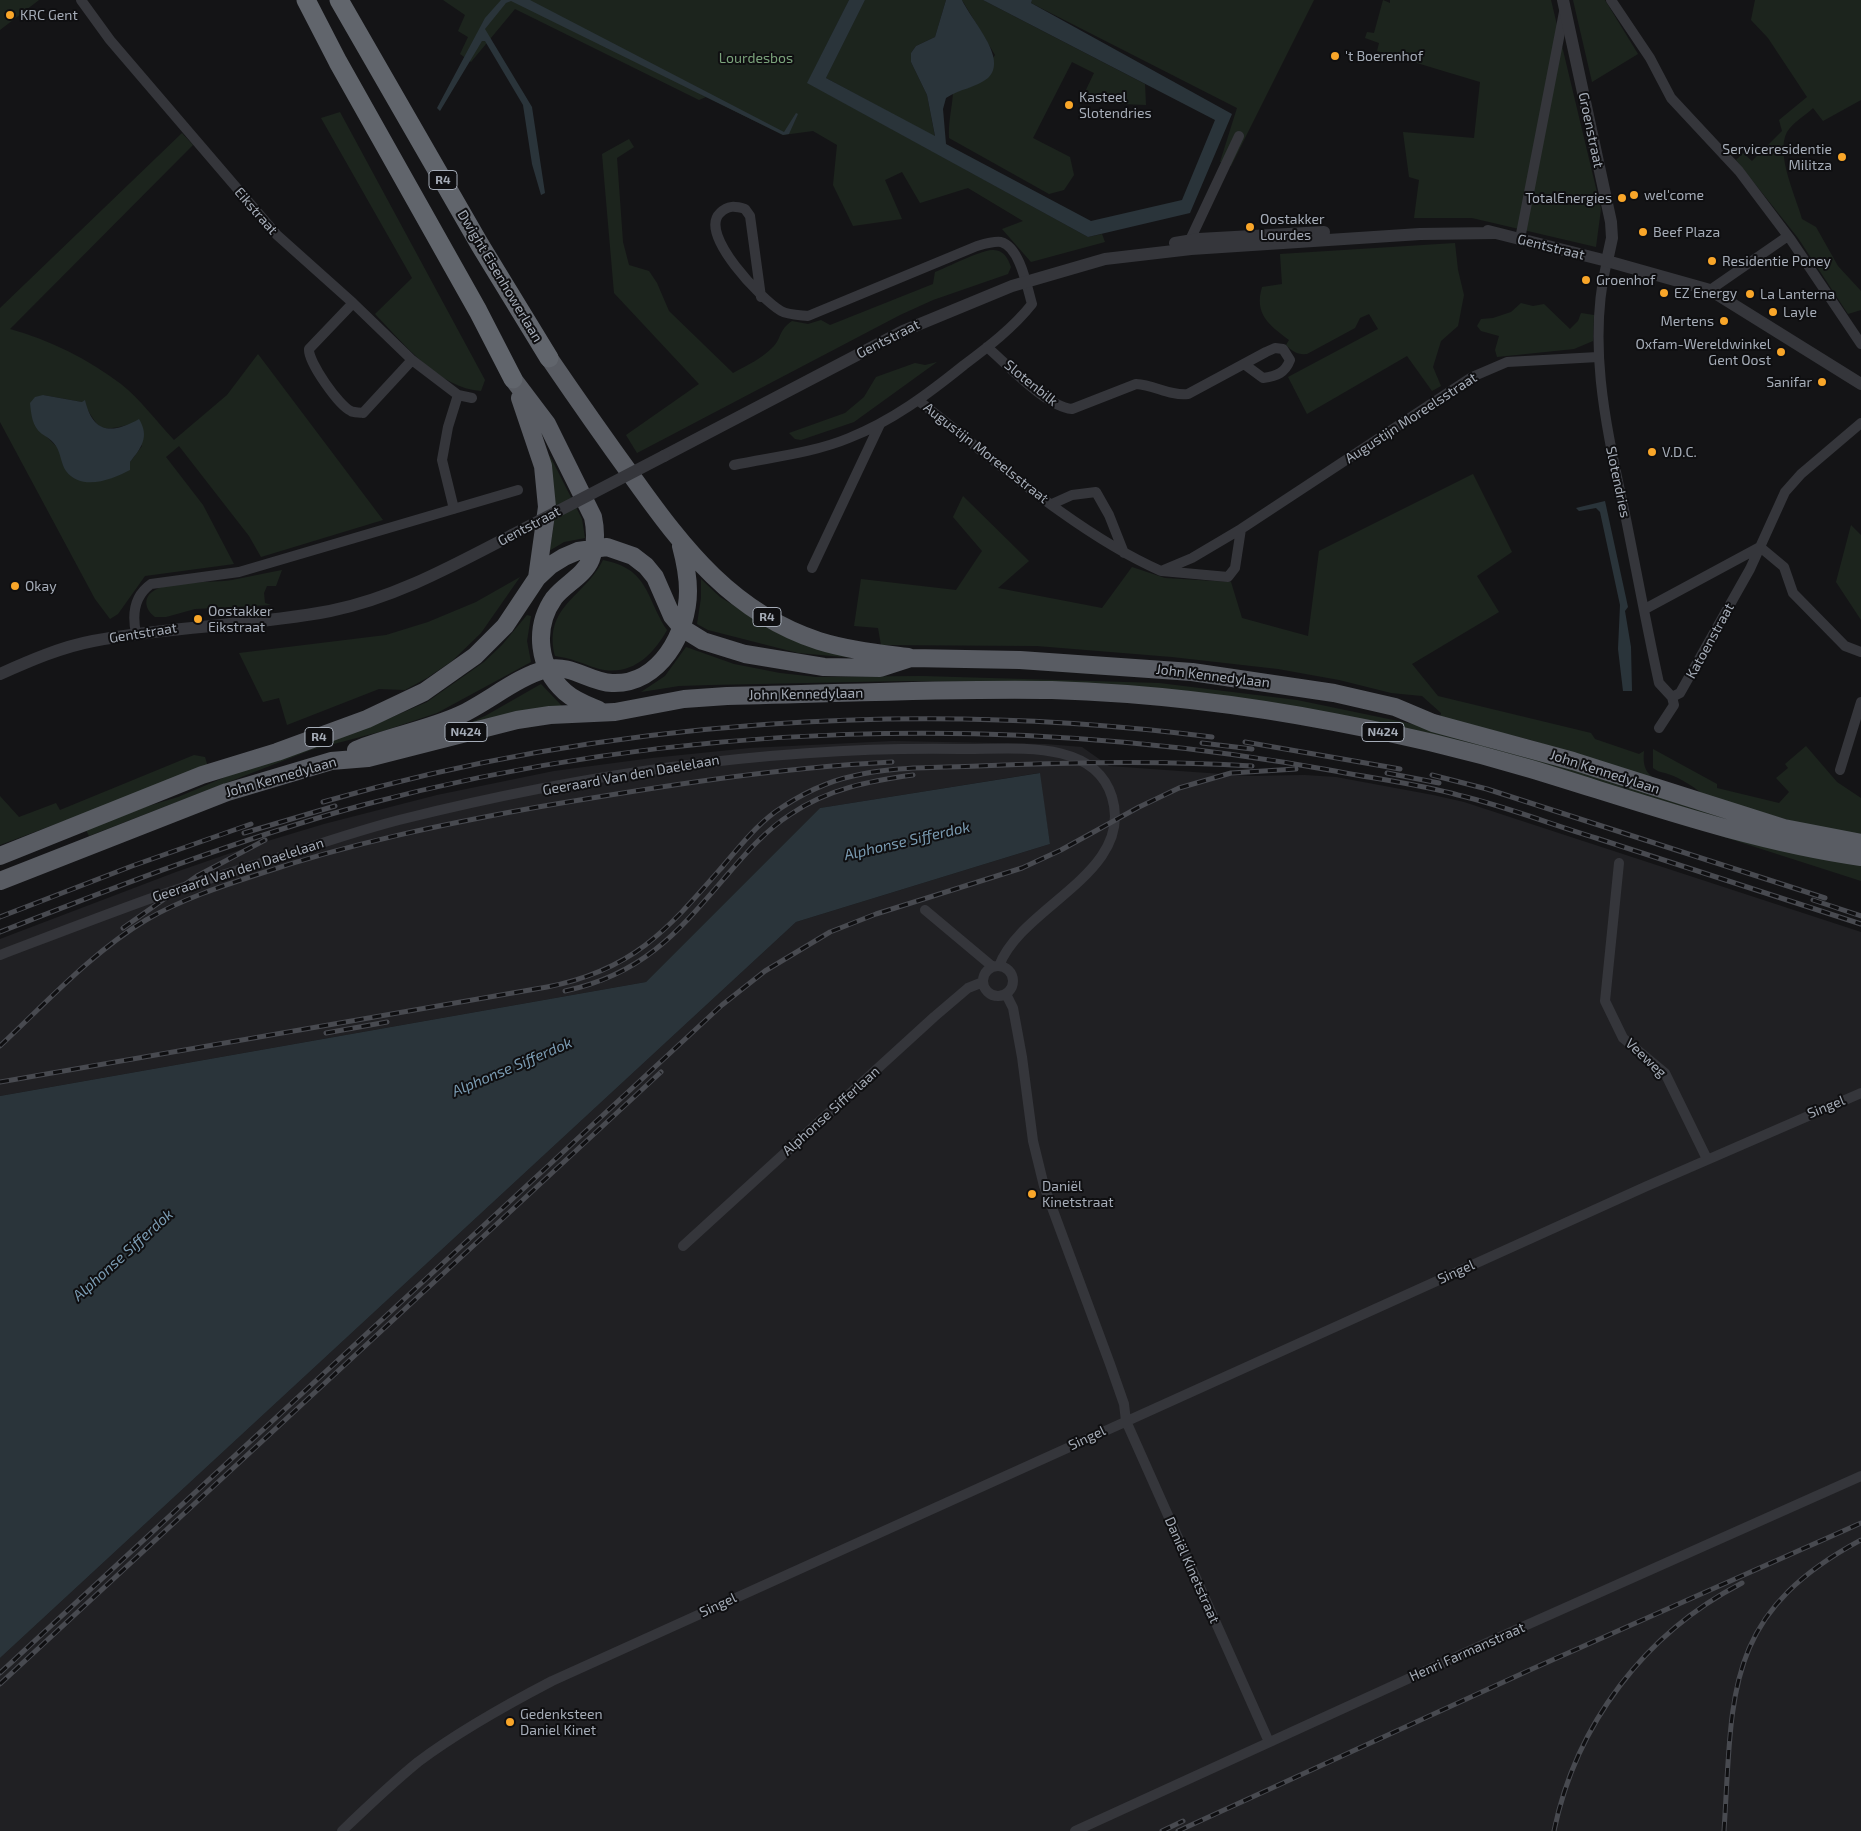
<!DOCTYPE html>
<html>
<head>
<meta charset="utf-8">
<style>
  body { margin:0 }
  canvas { display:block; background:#141416 }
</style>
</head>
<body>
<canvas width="1861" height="1831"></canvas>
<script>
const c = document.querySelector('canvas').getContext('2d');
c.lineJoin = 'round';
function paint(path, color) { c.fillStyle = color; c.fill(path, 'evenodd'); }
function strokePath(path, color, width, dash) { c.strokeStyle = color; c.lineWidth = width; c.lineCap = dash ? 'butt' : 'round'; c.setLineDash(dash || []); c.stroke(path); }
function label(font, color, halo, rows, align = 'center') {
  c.font = font + ' "Exo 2",sans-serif'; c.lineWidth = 4; c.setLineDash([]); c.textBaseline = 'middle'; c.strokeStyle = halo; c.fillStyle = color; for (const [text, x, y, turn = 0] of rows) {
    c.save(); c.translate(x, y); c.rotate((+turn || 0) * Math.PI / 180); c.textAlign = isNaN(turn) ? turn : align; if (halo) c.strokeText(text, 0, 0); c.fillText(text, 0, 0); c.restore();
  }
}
paint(new Path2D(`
  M 893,741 L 1045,744 L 1082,747 L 1109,766 L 1250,776 L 1304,775 L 1336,777 L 1433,795 L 1464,802 L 1861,932 L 1861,1831 L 0,1831 L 0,1658 L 796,922 L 1050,844 L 1039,773 L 820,808 L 646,982 L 0,1096 L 0,939 L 176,872 L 251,846 L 324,824 L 437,795 L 554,771 L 652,758 L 750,748 Z`), '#202023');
paint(new Path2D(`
  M 0,0 L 39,0 L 0,30 Z
  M 443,0 L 849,0 L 808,83 L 1088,237 L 1102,234 L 1105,242 L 1031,262 L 1002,229 L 1023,221 L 968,188 L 920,203 L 902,172 L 885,180 L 902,219 L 853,226 L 833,185 L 837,145 L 813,131 L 783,135 L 706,97 L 699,100 L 515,9 L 471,62 L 460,54 L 468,37 L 458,31 L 465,15 Z
  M 865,0 L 946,0 L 935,37 L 916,46 L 911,53 L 911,62 L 927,95 L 935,137 L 826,78 Z
  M 962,0 L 983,0 L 1145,84 L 1146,105 L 1099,103 L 1084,94 L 1094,73 L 1072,62 L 1033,138 L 1070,157 L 1074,175 L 1064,190 L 1049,194 L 949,138 C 948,122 952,109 953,93 L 975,85 L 995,55 Z
  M 1032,0 L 1314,0 L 1231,166 L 1220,162 L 1237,108 L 1031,3 Z
  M 1383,0 L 1390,3 L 1390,0 L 1551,0 L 1601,209 L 1596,247 L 1472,218 L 1414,218 L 1419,180 L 1409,177 L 1403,132 L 1474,138 L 1480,82 L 1377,51 L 1379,43 L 1365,38 L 1367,32 L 1374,33 Z
  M 1573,0 L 1605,0 L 1638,54 L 1592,82 Z
  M 1755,0 L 1861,0 L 1861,100 L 1823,121 L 1813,108 C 1806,115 1792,123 1787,132 C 1775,154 1796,197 1802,219 L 1816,227 L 1838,266 L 1861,291 L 1861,310 L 1848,314 L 1798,238 L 1736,160 L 1743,153 L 1752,161 L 1782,131 L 1779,120 L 1807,97 L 1768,38 L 1751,20 Z
  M 340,112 L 485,380 L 481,391 C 440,389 402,342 375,314 L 412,278 L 321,118 Z
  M 182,133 L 193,145 L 10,329 C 50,340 88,359 121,384 C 140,399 157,422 174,440 L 227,395 L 258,354 L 383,520 L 261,557 L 249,536 L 179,446 L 166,457 L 203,505 L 234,564 L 145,576 L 118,614 L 110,619 L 95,599 L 0,422 L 0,308 ZM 43,395 L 82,402 C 99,424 94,434 127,425 L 142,446 L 130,462 L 56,446 L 45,435 Z
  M 629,139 L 634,147 L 617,158 L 623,242 L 629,265 L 649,271 L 657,283 L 669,311 L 733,373 C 746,366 763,358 774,346 C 782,337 778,331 792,321 L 808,324 L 821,320 L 830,325 L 933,284 L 935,272 C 948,267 979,251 992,250 C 1003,249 1008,258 1011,267 L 1008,274 L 933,300 L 900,315 L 637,453 L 626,435 L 699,384 L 614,293 L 602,154 Z
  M 1455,243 L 1458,270 L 1464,295 L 1458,326 L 1441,341 L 1433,367 L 1441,386 L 1432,391 L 1407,356 L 1307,414 L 1288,377 L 1378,329 L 1369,314 L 1360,318 L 1355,328 L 1307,354 C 1297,355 1292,351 1286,345 L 1289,340 C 1269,325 1254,314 1262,287 L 1282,284 L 1280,254 Z
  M 1521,303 L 1533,306 L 1544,304 L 1570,329 L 1578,321 L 1581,313 L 1594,315 L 1593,341 L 1574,349 L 1497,357 L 1495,350 L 1499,336 L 1481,331 L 1477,326 L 1481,319 L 1493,318 L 1511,312 Z
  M 937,362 L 854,422 L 801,440 L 795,439 L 789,433 L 845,413 L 864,397 L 876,377 L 915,363 L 925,365 Z
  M 550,456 L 582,519 L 585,538 L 564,542 L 549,551 C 557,520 556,489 548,457 Z
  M 1473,474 L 1512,552 L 1477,576 L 1499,612 L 1412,664 L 1438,696 L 1591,733 L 1595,739 L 1639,754 L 1644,751 C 1642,772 1649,776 1666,785 L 1531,740 L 1440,718 L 1441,713 L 1422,696 L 1391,693 L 1339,680 L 1278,669 L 1172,657 L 1037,646 L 881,645 L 878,628 L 854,626 L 861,579 L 956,590 L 982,551 L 953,517 L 963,496 L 1029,561 L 998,588 L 1102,608 L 1132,567 L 1165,578 L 1231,582 L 1242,618 L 1308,636 L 1319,551 Z
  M 1851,525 L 1861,535 L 1861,620 L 1836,582 Z
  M 603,560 C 649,569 645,596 667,630 C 652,657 629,678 596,668 C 581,663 571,658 555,656 C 543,606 584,598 603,560 Z
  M 282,570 L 276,586 L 267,586 L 264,593 L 265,603 L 271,605 L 195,609 L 166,617 L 155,617 C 145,610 142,597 155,590 C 169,581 213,583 232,580 C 249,577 265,573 282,570 Z
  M 520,577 L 481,633 L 452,661 L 427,678 L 405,690 L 379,689 L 287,725 L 279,698 L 263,702 L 239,653 L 386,635 L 428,622 L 476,602 Z
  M 701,579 L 720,597 L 776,632 L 855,658 L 798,653 L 708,630 L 697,624 L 701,598 Z
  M 527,615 L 531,616 L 527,641 L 531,662 L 437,713 L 383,731 L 311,750 L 89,836 L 86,830 L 132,811 L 178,797 L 242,770 L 383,721 L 427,702 L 484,662 L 502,645 Z
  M 686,647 L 734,664 L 780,673 L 816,677 L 922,676 L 1159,683 L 1297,700 L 1427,727 L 1595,773 L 1799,842 L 1439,740 L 990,682 L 905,681 L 710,685 L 679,686 L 641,692 L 665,676 Z
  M 541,684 L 562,706 L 468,725 L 467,724 L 485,716 Z
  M 1806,746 L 1837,782 L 1861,798 L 1861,837 L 1828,831 L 1706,797 C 1696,788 1681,778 1668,774 C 1662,772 1658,772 1653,768 L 1653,749 L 1717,784 L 1717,788 L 1779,803 L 1789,792 L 1776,778 L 1788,768 L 1785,764 Z
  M 194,755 L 205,757 L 208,767 L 0,845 L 0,796 L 19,817 L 56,803 L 60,810 Z
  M 1671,820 L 1861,863 L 1861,881 Z`), '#1c241d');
paint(new Path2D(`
  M 501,0 L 530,0 L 784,132 L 796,113 L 798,114 L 789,134 L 783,135 L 511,1 L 506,3 L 485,29 L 532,107 L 545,193 L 541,195 L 532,164 L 523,105 L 485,41 L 482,41 L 440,111 L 437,108 L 485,18 Z
  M 849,0 L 865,0 L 826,78 L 935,136 L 927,95 L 911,62 L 911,53 L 916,46 L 935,37 L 946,0 L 962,0 C 971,20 1009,59 988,78 C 976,88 959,89 946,98 L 943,109 L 946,144 L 1091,221 L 1182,200 L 1215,120 L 983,0 L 1032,0 L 1031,3 L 1232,114 L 1190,213 L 1088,237 L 807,83 Z
  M 43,395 L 82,402 L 85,400 C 93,434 112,434 139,419 C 150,437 141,448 130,462 L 130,470 C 113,479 82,492 66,471 C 61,464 61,454 56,446 C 53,441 47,437 42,434 C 32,427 31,413 30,403 L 35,397 Z
  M 1605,501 L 1628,607 L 1625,611 L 1631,647 L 1632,691 L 1623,691 L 1618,649 L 1620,605 L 1600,512 L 1596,508 L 1579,511 L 1576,508 Z
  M 1040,773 L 1050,844 L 796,922 L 0,1658 L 0,1096 L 646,982 L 820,808 Z`), '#2a343a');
strokePath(new Path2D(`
  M 81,0 L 110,40 L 277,235 L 353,303 L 412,360 L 458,395 L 472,398
  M 1611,0 L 1650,58 L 1671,98 L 1739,171 L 1791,240 L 1861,344
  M 1520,239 L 1564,12
  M 1190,240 L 1239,136
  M 1607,261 C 1586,347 1608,434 1626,519 C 1637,574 1647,628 1659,683 L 1672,697
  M 1710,290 L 1788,236
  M 353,303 L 309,349 C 308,362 339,406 351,411 C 354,413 359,412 363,413 L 412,360
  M 987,347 C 1008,365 1045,406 1072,409 L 1136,384 C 1155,385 1169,396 1188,394 L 1266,352 L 1275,348 L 1283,349 L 1290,360 C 1285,373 1277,376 1263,378 L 1244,364
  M 919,401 C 992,458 1077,534 1161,571 L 1192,558 L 1241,529 L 1472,377 L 1507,362 L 1598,357
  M 734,465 C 772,457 813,453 849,438 C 892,421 928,394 964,365 C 988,347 1013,328 1032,304 C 1027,287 1020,247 1001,242 C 994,241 984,244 977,246 L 808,316 C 799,315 788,315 781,311 C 762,300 698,234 720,213 C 728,205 735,206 745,209 L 750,216 L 761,297
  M 1052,504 L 1072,495 L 1096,492 L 1109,515 L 1124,553
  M 454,509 L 442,460 L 448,427 L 458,395
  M 812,568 L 880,424
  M 1162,571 L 1228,577 L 1235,568 L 1241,529
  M 1645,609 L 1760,547 L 1784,567 L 1793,593 L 1845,646 L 1861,652
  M 136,633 C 132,614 134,596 151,584 L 239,572 L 518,490
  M 1672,697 L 1680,693 L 1750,569 L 1785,492 L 1801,474 L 1861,423
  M 1659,728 L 1674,705 L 1672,697
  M 1840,770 L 1861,702
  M 1619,863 L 1605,1001 L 1623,1038 L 1665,1073 L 1707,1159
  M 925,910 L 993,967
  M 0,955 C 50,936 99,917 149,899 C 190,884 232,872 274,859 C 315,845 357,831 399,820 C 583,774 770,746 960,749 C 1009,750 1094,737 1112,797 C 1135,873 1021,906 999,966
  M983 981a15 15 0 1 1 30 0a15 15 0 1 1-30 0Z
  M 1006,994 L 1013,1008 L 1022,1057 L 1033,1141 L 1044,1186 L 1110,1364 L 1124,1404 L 1126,1421 L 1269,1742
  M 683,1246 L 934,1017 L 968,988 L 983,982
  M 342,1831 C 367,1807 391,1784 418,1762 C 459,1731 506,1705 552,1681 L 1647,1186 L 1861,1093
  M 1075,1831 L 1493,1640 L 1861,1476`), '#35363b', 10);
strokePath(new Path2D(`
  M 1563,0 L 1611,222 L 1612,238 L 1607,261
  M 1488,231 L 1607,261 L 1710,290 L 1861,384
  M 1175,243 L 1199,239 L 1324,232
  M 664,456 L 903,331 L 1012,286 L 1105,259 L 1191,249 L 1420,234 L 1494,233
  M 0,674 C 29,661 61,647 93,641 C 171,626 252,626 330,611 C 395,598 454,565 512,535`), '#35363b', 12);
strokePath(new Path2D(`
  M 549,358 C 577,399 605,439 634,479 C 684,549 733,613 819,641 C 848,650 878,653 908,657
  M 513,379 L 547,424 L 593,517 C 596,531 596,545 591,559 C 584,576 565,584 554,598 C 533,628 538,668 565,692 C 575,701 587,705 599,710
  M 520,398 L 543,466 L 547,507 L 537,578
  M 356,750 C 390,736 427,730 460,715 C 488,702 518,676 547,669 C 572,664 589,682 612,683 C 660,685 688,632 688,591 C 688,575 685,561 681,546
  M 0,856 L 202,775 L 277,752 L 367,719 L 424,692 L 475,656 L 505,626 L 537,578 L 551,565 L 564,557 L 578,551 L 607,547 L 633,556 L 646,566 L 655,577 L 672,616 L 682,628 L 703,641 L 745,654 L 824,667 L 880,668 L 911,658 L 1020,660 L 1192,672 L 1334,693 L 1395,707 L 1433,723 L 1573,761 L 1784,828 L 1861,843
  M 0,881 L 227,792 L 331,761 L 368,758 L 517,720 L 550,715 L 615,712 L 684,699 L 727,696 C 835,694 944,688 1052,690 C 1146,693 1241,704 1334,722 C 1400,734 1466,750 1531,769 C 1640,802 1748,841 1861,857`), '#595c63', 18);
strokePath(new Path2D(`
  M 306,0 L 338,62 L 478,311 L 513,379
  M 339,0 L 480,245 L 549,358`), '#61656c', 19);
const rail = new Path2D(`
  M 1245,742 L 1400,769
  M 1202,743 L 1252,749
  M 1387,773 L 1439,783
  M 1432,775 L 1487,789 L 1825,898
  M 323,802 C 606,720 920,699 1212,737
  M 244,833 L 335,806
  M 1813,900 L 1861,916
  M 0,917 L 132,866 L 251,824
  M 123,928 L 197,876 L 265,840
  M 0,932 C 120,885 239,839 363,805 C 678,721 1016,712 1335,771 C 1376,779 1418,784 1458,795 C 1505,806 1550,824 1596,838 C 1684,867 1773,895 1861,924
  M 565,991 C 644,974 678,932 728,874 C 747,852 766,830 791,814 C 828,789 869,781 913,775
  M 326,1033 L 387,1022
  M 0,1046 C 46,1003 91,953 146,920 C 182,899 222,886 262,873 C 352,843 444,824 538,807 C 656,787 773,768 892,762
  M 0,1082 L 547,987 C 634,970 668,929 723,866 C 739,847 755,827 775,812 C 798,796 825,782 853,776 C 893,766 936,768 978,766 C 1070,762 1160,760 1252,766
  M 0,1673 L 722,1005 L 765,971 L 830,932 L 876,914 L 1022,868 L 1061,850 L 1139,807 L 1179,788 L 1231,773 L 1296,769
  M 0,1684 L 661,1072
  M 1162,1831 L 1183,1821
  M 1178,1831 L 1532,1669 L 1861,1523
  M 1554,1831 C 1576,1724 1645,1633 1742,1583
  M 1724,1831 C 1733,1693 1723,1614 1861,1540`);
strokePath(rail, '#484a50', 5);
strokePath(rail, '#0f0f11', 3, [9]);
strokePath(new Path2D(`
  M 512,535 L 664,456`), '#35363b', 12);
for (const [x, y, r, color] of [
  [10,15,5,"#f9a629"],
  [1335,56,5,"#f9a629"],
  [1069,105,5,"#f9a629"],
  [1842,157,5,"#f9a629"],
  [1634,195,5,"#f9a629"],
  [1622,198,5,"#f9a629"],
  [1250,227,5,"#f9a629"],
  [1643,232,5,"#f9a629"],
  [1712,261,5,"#f9a629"],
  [1586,280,5,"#f9a629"],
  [1664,293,5,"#f9a629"],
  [1750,294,5,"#f9a629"],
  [1773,312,5,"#f9a629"],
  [1724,321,5,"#f9a629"],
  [1781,352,5,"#f9a629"],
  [1822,382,5,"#f9a629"],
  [1652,452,5,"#f9a629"],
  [15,586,5,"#f9a629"],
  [198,619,5,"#f9a629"],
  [1032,1194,5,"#f9a629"],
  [510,1722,5,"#f9a629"]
]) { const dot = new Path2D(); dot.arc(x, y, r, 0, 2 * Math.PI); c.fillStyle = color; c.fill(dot); strokePath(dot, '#0f0f11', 2); }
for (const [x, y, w] of [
  [443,180,28],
  [767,617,28],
  [466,732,42],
  [1383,732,42],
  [319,737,28]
]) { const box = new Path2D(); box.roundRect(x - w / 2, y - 9.5, w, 19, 4); c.fillStyle = '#0f0f11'; c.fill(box); strokePath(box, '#a5acb7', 1); }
label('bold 12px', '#a5acb7', null, [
  ["R4",443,180],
  ["R4",767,617],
  ["N424",466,732],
  ["N424",1383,732],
  ["R4",319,737]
]);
label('14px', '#a5acb7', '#0f0f11', [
  ["KRC Gent",20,15],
  ["'t Boerenhof",1345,56],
  ["Kasteel",1079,97],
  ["Slotendries",1079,113],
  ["Serviceresidentie",1832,149,"right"],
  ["Militza",1832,165,"right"],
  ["wel'come",1644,195],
  ["TotalEnergies",1612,198,"right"],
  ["Oostakker",1260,219],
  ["Lourdes",1260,235],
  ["Beef Plaza",1653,232],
  ["Residentie Poney",1722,261],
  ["Groenhof",1596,280],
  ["EZ Energy",1674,293],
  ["La Lanterna",1760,294],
  ["Layle",1783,312],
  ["Mertens",1714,321,"right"],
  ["Oxfam-Wereldwinkel",1771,344,"right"],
  ["Gent Oost",1771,360,"right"],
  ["Sanifar",1812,382,"right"],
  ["V.D.C.",1662,452],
  ["Okay",25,586],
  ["Oostakker",208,611],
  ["Eikstraat",208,627],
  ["Daniël",1042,1186],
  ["Kinetstraat",1042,1202],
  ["Gedenksteen",520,1714],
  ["Daniel Kinet",520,1730]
], 'left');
label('14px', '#7ba37b', '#0f0f11', [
  ["Lourdesbos",756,58]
]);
label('14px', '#a5acb7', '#0f0f11', [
  ["Groenstraat",1591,130,78],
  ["Eikstraat",256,211,49],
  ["Gentstraat",1551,247,14],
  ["Dwight Eisenhowerlaan",500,276,59],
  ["Gentstraat",888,339,-27],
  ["Slotenbilk",1031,383,39],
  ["Augustijn Moreelsstraat",1411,418,-33],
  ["Augustijn Moreelsstraat",986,453,38],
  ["Slotendries",1618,482,78],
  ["Gentstraat",529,526,-28],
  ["Gentstraat",143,633,-9],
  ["Katoenstraat",1710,641,-61],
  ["John Kennedylaan",1213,676,7],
  ["John Kennedylaan",806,694,-1],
  ["John Kennedylaan",1605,772,18],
  ["Geeraard Van den Daelelaan",631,775,-10],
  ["John Kennedylaan",281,777,-16],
  ["Geeraard Van den Daelelaan",238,870,-18],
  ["Veeweg",1646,1058,43],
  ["Singel",1826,1107,-22],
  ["Alphonse Sifferlaan",831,1111,-42],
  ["Singel",1456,1272,-24],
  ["Singel",1087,1438,-25],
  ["Daniël Kinetstraat",1192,1570,66],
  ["Singel",718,1605,-25],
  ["Henri Farmanstraat",1467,1652,-24]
]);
label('italic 15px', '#7b9cb3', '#0f0f11', [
  ["Alphonse Sifferdok",907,841,-13],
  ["Alphonse Sifferdok",512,1067,-23],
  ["Alphonse Sifferdok",123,1255,-42]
]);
</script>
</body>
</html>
